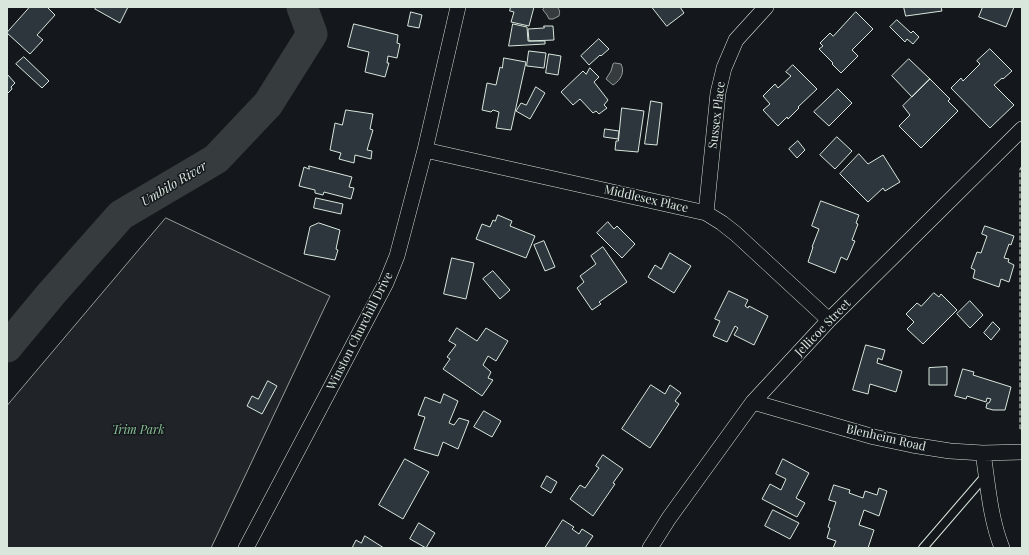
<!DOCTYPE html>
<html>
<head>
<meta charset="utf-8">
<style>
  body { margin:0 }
  #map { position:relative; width:1029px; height:555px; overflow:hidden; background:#14181c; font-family:"Playfair Display",serif }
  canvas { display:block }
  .frame { position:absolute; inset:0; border:8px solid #d8e6dc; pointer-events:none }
</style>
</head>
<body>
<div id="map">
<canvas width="1029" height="555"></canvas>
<div class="frame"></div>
</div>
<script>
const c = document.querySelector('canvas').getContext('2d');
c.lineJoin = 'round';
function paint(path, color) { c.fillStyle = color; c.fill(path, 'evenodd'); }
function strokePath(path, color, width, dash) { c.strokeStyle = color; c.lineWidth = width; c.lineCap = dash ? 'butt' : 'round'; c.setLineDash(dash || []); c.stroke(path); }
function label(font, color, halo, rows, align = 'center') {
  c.font = font + ' "Playfair Display",serif'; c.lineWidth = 3; c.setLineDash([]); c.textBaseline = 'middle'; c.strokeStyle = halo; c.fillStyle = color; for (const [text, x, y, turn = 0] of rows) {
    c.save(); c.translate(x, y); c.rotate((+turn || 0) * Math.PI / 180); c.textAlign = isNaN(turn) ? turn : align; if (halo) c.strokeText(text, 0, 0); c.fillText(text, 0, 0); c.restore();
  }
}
const green = new Path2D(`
  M 166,218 L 330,296 L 211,548 L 7,548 L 7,406 Z`);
paint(green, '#202428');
strokePath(green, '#939e99', 1);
const water = new Path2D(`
  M 545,7 L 557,7 C 560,10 560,12 559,16 L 553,19 L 549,19 L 547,15 L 543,10 Z
  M 615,63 L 621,64 C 625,72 621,80 613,85 L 606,79 L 611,71 L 613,64 Z`);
paint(water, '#363b3e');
strokePath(water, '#939e99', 1);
strokePath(new Path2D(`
  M 7,347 L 51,294 L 121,215 L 216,159 L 268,104 L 312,34 L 302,7`), '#363b3e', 31);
const building = new Path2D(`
  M 30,7 L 47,7 L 55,15 L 37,35 L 43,40 L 30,54 L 7,33 Z
  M 97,7 L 128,7 L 120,23 L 95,9 Z
  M 511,7 L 534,7 L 529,26 L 511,22 L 514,12 L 510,11 Z
  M 652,7 L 680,7 L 684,13 L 667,26 Z
  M 904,7 L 941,7 L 942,11 L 906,16 Z
  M 983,7 L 1014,7 L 1006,27 L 979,17 Z
  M 411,12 L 422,15 L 419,28 L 408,26 Z
  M 856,12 L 873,29 L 852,50 L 858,56 L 841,73 L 832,64 L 833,63 L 819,49 L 823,46 L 820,43 L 830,33 L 833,36 Z
  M 897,20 L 911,33 L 913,31 L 919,37 L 913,44 L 907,39 L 905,42 L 890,27 Z
  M 354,24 L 398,35 L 397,43 L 400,44 L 397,58 L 388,56 L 387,63 L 389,63 L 385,77 L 365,72 L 369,52 L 348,47 Z
  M 513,24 L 527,27 L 528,41 L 545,41 L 545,44 L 509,46 Z
  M 544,26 L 553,26 L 554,40 L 529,41 L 528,29 L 544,28 Z
  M 599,39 L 609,49 L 601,56 L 600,55 L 589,65 L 581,56 Z
  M 990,49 L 1012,71 L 1003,79 L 1002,78 L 994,85 L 1014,105 L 990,128 L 951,88 L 961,78 L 963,81 L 980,64 L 977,61 Z
  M 529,51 L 546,53 L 544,68 L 527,66 Z
  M 549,54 L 561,56 L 558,75 L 546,73 Z
  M 24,57 L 49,81 L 42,88 L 16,64 Z
  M 504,58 L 526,62 L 511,130 L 496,128 L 499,112 L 493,110 L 491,112 L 482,110 L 487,83 L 496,85 L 500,67 L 502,68 Z
  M 909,59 L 930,79 L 912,97 L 892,76 Z
  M 793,65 L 817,89 L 798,107 L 799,108 L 788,119 L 787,117 L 778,126 L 763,110 L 770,104 L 763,96 L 775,84 L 778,88 L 791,76 L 786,72 Z
  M 590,68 L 599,77 L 594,82 L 608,100 L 604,105 L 607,108 L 599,114 L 596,111 L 593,113 L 580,99 L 573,105 L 561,92 L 583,71 L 586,74 Z
  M 7,74 L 15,83 L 11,87 L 12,89 L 7,94 Z
  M 930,79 L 950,99 L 948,101 L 958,111 L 921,148 L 899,126 L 910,115 L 903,106 Z
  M 536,87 L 545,93 L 530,119 L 516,111 L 521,103 L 526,105 Z
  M 838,89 L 852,103 L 829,126 L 814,112 Z
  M 651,101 L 662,103 L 657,145 L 645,144 Z
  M 622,108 L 644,111 L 638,152 L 615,150 L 616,141 L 618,141 Z
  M 346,110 L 373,114 L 370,129 L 373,130 L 367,150 L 372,151 L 371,159 L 355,155 L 354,163 L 339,159 L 341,153 L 330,150 L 335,123 L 342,125 Z
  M 605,129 L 619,131 L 618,139 L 604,137 Z
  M 837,137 L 852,151 L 835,169 L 820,155 Z
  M 798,141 L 805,150 L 797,158 L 789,149 Z
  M 859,154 L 868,164 L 883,155 L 900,182 L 885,191 L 883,188 L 868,202 L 840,174 Z
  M 309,166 L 352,177 L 349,187 L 354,188 L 351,199 L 324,192 L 323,195 L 315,193 L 315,190 L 299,186 L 304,167 L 309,169 Z
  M 316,198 L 343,204 L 341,214 L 314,208 Z
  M 821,201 L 859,215 L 856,223 L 858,224 L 852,240 L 855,241 L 847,260 L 841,257 L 835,273 L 808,262 L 813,247 L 812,247 L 819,229 L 812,226 Z
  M 498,215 L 512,221 L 510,226 L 535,236 L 526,258 L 476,239 L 482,224 L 490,227 L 493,220 L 495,221 Z
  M 608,222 L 614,229 L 617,226 L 635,244 L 622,258 L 597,233 Z
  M 319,223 L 340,230 L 336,249 L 338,250 L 335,260 L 304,254 L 310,227 Z
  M 985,226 L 1014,236 L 1011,245 L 1009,244 L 1004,258 L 1009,259 L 1008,262 L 1014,265 L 1009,282 L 1001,279 L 999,287 L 973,278 L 975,270 L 971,268 L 977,252 L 981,253 L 987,236 L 982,234 Z
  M 544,241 L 555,267 L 545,271 L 534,245 Z
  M 603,247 L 627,282 L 599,302 L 601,304 L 592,310 L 577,288 L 584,282 L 580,276 L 596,264 L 591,256 Z
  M 670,253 L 691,266 L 674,293 L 648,277 L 655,265 L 661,269 Z
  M 452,258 L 474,263 L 466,299 L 444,294 Z
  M 493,271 L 510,290 L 500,299 L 483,279 Z
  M 729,291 L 748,300 L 745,306 L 748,308 L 749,306 L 768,316 L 754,345 L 734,335 L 738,328 L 735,326 L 727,342 L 713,336 L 720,321 L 715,319 Z
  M 934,293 L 939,297 L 941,294 L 957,310 L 923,344 L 907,329 L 914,322 L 906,314 L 917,303 L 921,306 Z
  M 970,301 L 983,315 L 970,328 L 957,314 Z
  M 993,322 L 1000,329 L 991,340 L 984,333 Z
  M 457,328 L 477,341 L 486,328 L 508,341 L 496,361 L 488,356 L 483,365 L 491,372 L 488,378 L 493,380 L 482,396 L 443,369 L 450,359 L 447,357 L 456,345 L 449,341 Z
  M 866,345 L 885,350 L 882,360 L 878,358 L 877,363 L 902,371 L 896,392 L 870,384 L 868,394 L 853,390 Z
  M 947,367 L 947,385 L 929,385 L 929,368 Z
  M 963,369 L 974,372 L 973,375 L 1011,387 L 1005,410 L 993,410 L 986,408 L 987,403 L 989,403 L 991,399 L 987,398 L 986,402 L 967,396 L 966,399 L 955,396 Z
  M 268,381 L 277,386 L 262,414 L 247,406 L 252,396 L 258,399 Z
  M 651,385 L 665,394 L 670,385 L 681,393 L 675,401 L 679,404 L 650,448 L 622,429 Z
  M 444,394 L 458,401 L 449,423 L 454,425 L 459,418 L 469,421 L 458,449 L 443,442 L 438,456 L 414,449 L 425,417 L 418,415 L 425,397 L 440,403 Z
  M 484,411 L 501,421 L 492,437 L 474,427 Z
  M 603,455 L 623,469 L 613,483 L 615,484 L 593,516 L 570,499 L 580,485 L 585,488 L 599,468 L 596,466 Z
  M 405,459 L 429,472 L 403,519 L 379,505 Z
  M 783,459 L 809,473 L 796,498 L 805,503 L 797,517 L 762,499 L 770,484 L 781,490 L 786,479 L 776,474 Z
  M 547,476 L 557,482 L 551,493 L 541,487 Z
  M 834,485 L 850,490 L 849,493 L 863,498 L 865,491 L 877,495 L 879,488 L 887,491 L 879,516 L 864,510 L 859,525 L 874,530 L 868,548 L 833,548 L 836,541 L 827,538 L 830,528 L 828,527 L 836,502 L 829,500 Z
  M 773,510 L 799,523 L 790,539 L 765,526 Z
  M 563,520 L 574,527 L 572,529 L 579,534 L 582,529 L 593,536 L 585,548 L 545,548 Z
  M 419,523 L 435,533 L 426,548 L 410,539 Z
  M 365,536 L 384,548 L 352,548 L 356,540 L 361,543 Z`);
paint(building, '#2c363c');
strokePath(building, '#d8e6dc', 1);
const lane = new Path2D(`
  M 923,548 L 986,475`);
const street = new Path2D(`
  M 425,150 L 706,213 L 722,223 L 736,234 L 829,320
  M 706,213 L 718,93 L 724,68 L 736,40 L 766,7
  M 753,402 L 874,437 L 912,445 L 950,451 L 983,453 L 1022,452
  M 983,453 C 988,485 990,518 1002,548
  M 246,548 L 386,283 L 397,256 L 425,150 L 458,7
  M 650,548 L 669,518 L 753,402 L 829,320 L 1022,129`);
strokePath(lane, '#d8e6dc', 10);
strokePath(street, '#d8e6dc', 16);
strokePath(lane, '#14181c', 8);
strokePath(street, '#14181c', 15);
strokePath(new Path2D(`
  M 1022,166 L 1020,169 L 1020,429 L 1022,429`), '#d8e6dc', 1, [5, 2]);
label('12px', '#d8e6dc', '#14181c', [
  ["Sussex Place",717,115,-83],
  ["Middlesex Place",646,199,13],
  ["Jellicoe Street",823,328,-46],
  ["Winston Churchill Drive",360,331,-63],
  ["Blenheim Road",886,438,13]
]);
label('italic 12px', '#8ac095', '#14181c', [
  ["Trim Park",138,430]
]);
label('italic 13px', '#d8e6dc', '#14181c', [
  ["Umbilo River",174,184,-31]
]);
</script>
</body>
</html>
